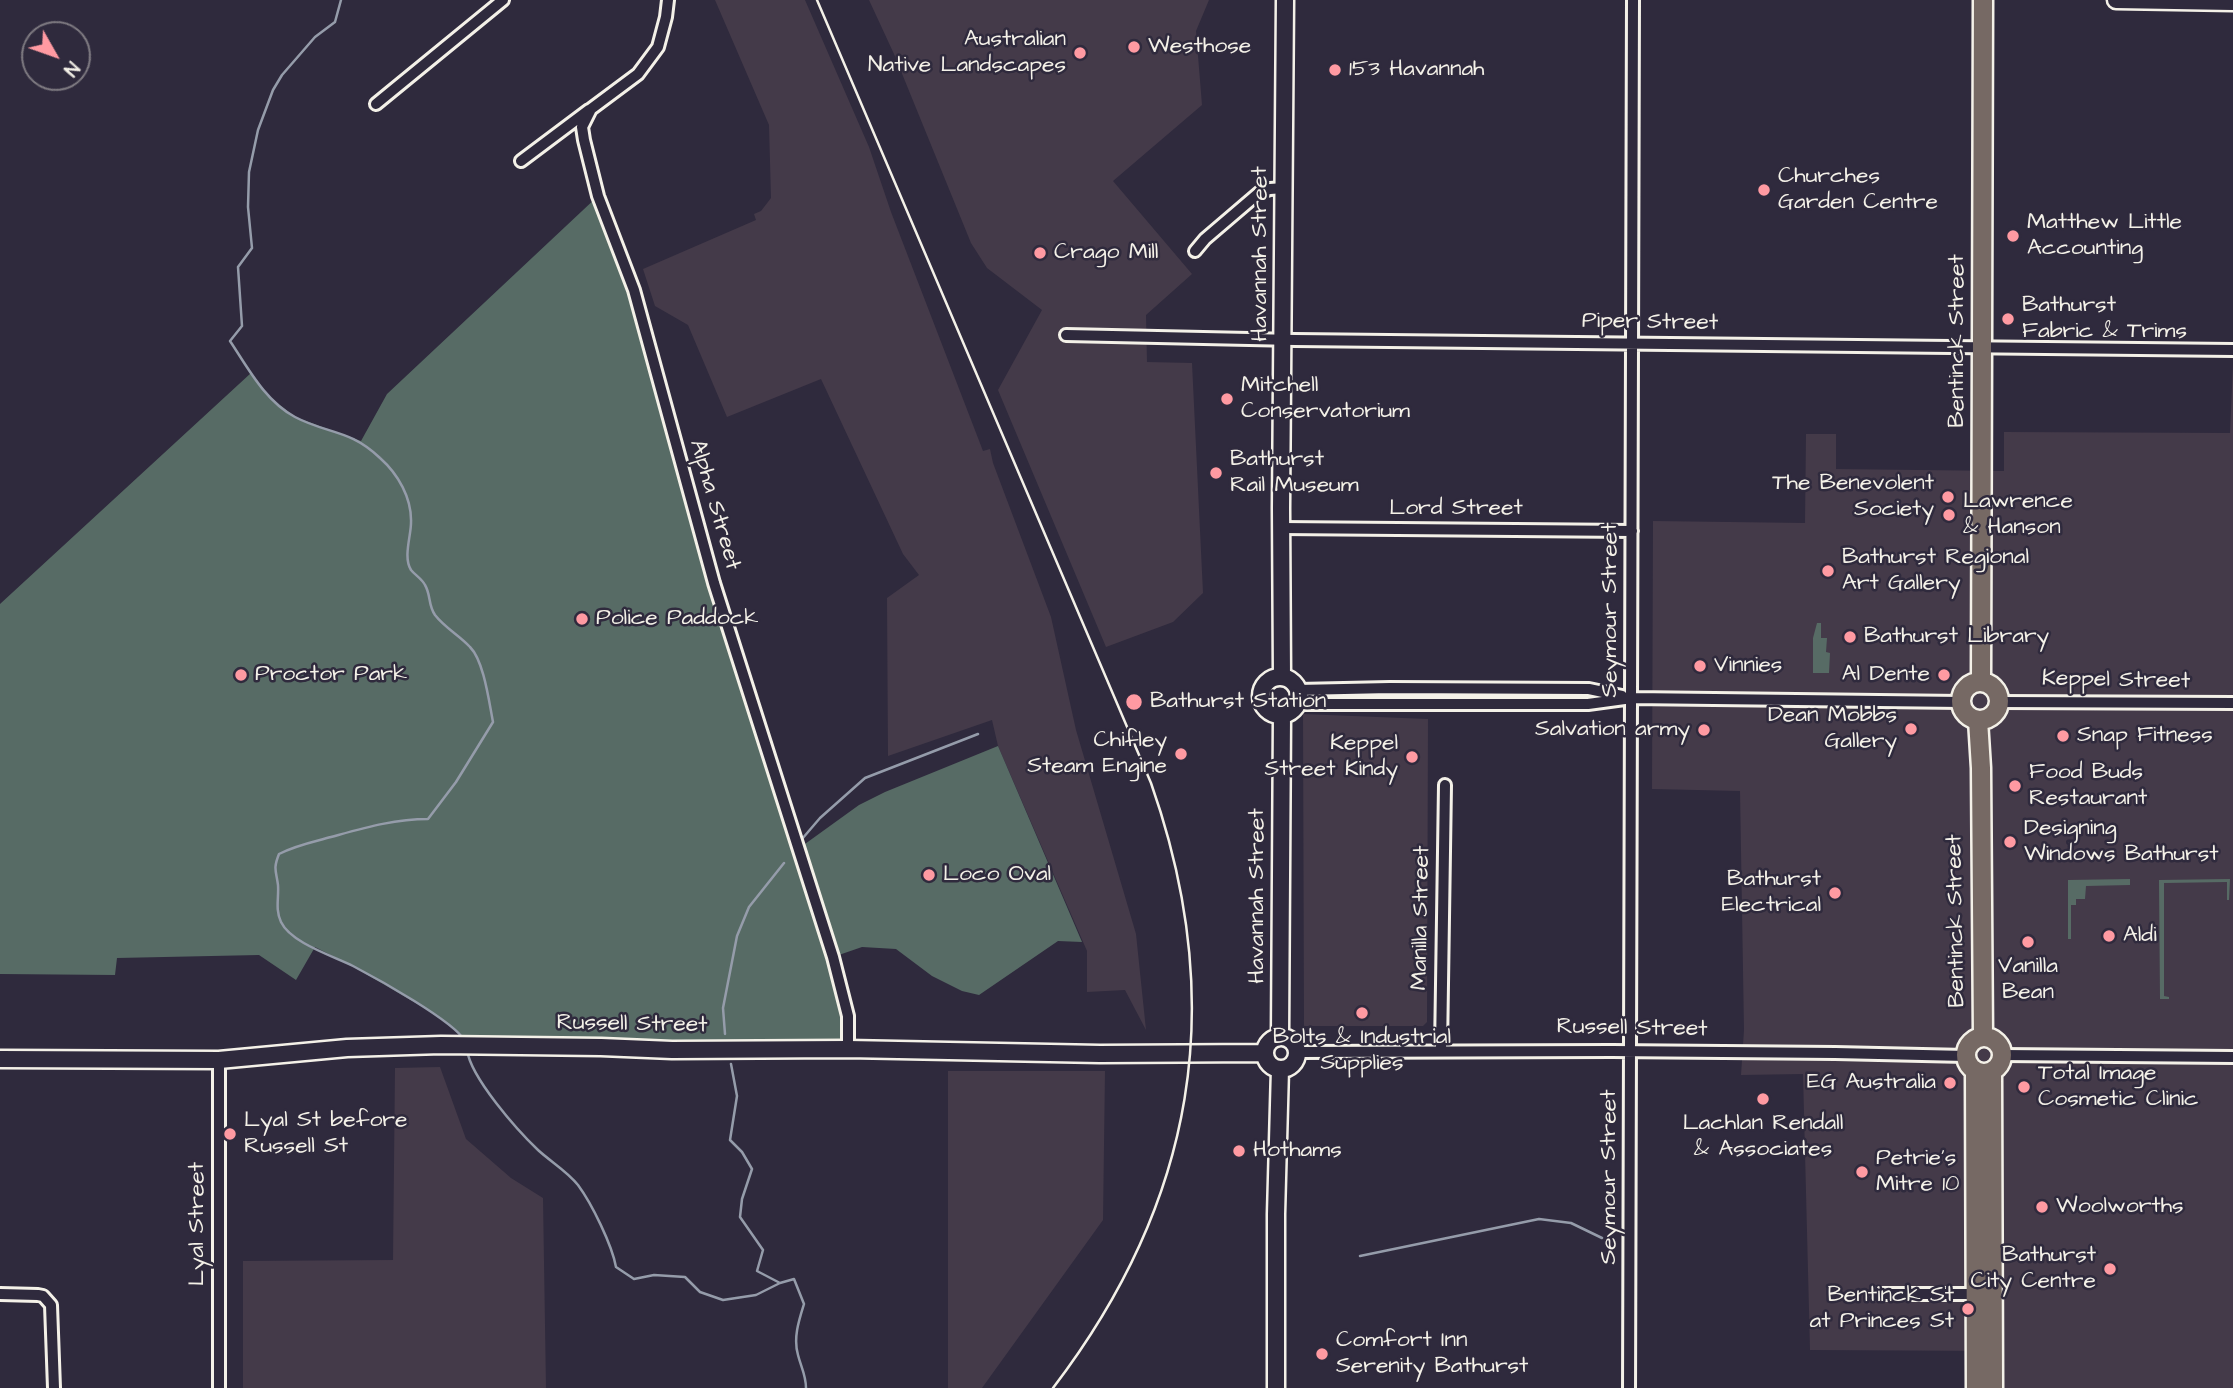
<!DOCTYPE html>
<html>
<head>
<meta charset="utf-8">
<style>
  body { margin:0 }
  #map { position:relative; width:2233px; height:1388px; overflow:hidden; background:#2f2a3d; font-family:"Architects Daughter",sans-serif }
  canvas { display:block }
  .north { position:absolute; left:21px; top:21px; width:70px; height:70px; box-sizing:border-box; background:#2f2a3d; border:2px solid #7e7a81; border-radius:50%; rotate:130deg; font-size:19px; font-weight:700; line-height:28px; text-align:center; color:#f4f1e8 }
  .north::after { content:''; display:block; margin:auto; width:24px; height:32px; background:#ff9aa2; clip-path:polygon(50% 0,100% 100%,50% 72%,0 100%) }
</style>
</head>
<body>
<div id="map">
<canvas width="2233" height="1388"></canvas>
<div class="north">N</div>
</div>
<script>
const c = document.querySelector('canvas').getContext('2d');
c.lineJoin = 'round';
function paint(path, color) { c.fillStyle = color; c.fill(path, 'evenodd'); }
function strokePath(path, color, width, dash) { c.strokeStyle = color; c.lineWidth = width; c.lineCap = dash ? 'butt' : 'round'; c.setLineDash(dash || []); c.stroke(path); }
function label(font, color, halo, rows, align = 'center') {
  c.font = font + ' "Architects Daughter",sans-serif'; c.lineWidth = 5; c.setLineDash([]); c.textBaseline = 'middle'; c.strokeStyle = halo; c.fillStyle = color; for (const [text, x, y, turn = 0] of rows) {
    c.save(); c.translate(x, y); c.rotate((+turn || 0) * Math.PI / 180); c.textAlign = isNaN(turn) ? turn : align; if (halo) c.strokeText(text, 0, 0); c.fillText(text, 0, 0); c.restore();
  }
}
paint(new Path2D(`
  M 715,0 L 805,0 L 869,147 L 891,212 L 983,451 L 990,449 L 993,463 L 1051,617 L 1076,730 L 1136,934 L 1146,1030 L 1125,990 L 1087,992 L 1087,951 L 998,746 L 992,720 L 888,756 L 887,598 L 919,575 L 903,554 L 821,379 L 727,417 L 688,325 L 655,306 L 643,269 L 756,220 L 754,214 L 761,211 L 771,198 L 769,125 Z
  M 869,0 L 1209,0 L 1196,31 L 1202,105 L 1113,181 L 1192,274 L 1146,315 L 1147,362 L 1192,363 L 1203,593 L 1173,622 L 1106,647 L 998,390 L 1042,310 L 987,268 L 971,243 L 894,54 Z
  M 2233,364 L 2233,1388 L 2001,1388 L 2001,1351 L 1810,1350 L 1803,1074 L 1741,1075 L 1744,1030 L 1740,791 L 1652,789 L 1653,521 L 1805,523 L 1806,434 L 1836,434 L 1836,469 L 2004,471 L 2004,432 L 2230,433 Z
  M 1303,714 L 1428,719 L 1427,1022 L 1423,1026 L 1304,1026 Z
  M 440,1067 L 466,1139 L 511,1178 L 543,1198 L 546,1388 L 243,1388 L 243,1261 L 393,1260 L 395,1068 Z
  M 948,1071 L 1105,1071 L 1103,1220 L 982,1388 L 948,1388 Z`), '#443a49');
paint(new Path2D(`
  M 598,196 L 634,290 L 684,479 L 798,849 L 859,805 L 885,792 L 998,746 L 1082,942 L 1058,941 L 979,995 L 962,991 L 932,976 L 896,949 L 862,947 L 833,957 L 848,1049 L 466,1043 L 461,1034 L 438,1016 L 354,967 L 315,947 L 296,980 L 259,955 L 117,958 L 115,975 L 0,974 L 0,604 L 251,373 L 270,397 L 295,417 L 361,441 L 387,394 Z
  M 1817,623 L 1821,623 L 1821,638 L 1827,638 L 1826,652 L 1830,653 L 1829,673 L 1813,673 L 1813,638 Z
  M 2130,879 L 2130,885 L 2086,886 L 2085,899 L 2076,899 L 2076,905 L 2071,905 L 2071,939 L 2068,939 L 2068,880 Z
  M 2230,879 L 2229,900 L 2227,900 L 2227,882 L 2164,883 L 2164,996 L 2169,997 L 2169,999 L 2160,999 L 2159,880 Z`), '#576b65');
strokePath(new Path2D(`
  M 341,0 L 335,22 L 315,37 L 282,75 L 273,90 L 258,130 L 249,172 L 248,207 L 252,248 L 238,267 L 242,326 L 230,341 C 248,368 265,401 295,417 C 327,434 350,429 380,458 C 398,474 412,498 411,523 C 411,536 403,557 411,570 C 415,575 422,579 425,585 C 431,595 428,605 435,615 C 445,628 459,635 470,647 C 484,661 489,702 493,722 L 456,782 L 428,819 C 394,819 364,828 331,837 C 313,842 296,845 279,854 C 273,869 276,870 278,885 C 279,898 275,909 281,922 C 291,943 333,956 353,966 C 376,978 454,1021 465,1041
  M 802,839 L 820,818 L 865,778 L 978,734
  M 725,1034 L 723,1008 L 737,936 L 749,907 L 784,863
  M 467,1050 C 471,1078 517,1130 538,1150 C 551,1162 567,1171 578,1185 C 592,1204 612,1245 616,1267 L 634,1279 L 654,1275 L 685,1277 L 700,1292 L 723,1300 L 756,1295 L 780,1283 L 794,1279 L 804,1304 C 799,1320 793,1338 798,1355 C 801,1367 806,1375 806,1388
  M 731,1064 L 737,1096 L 730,1140 L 742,1152 L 752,1169 L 742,1199 L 740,1217 L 763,1250 L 757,1271 L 780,1283
  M 1360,1256 L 1539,1219 L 1571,1223 L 1602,1238`), '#959caa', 2.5);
const street = new Path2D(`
  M 668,0 L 666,17 L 658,47 L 638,74 L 591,109 L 582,127 L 584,140 L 598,196 L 634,290 L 714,583 L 833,957 L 848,1016 L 848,1049
  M 376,104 L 503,0
  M 521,161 L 589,110
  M 1195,251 L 1205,239 L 1260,192 L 1270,189 L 1284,188
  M 1066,335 L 1295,340 L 2233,350
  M 1281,528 L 1632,531
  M 1298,690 L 1390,688 L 1589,689 L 1622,696
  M 2000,702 L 2233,703
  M 1297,704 L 1588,704 L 1632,698 L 1961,702
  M 1441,1050 L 1445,785
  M 1298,1052 L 1612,1051 L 1835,1053 L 1966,1056
  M 2002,1055 L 2233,1057
  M 0,1294 L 38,1295 L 43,1296 L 51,1305 L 54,1388
  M 1877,1294 L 1976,1294
  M 219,1388 L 219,1060
  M 1629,1388 L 1633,0`);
const secondary = new Path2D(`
  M 2116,0 L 2233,2
  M 1282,677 L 1281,508 L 1285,0
  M1261 696a19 19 0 1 1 38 0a19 19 0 1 1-38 0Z
  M 1280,1036 L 1282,715
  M1265 1053a16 16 0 1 1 32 0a16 16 0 1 1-32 0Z
  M 0,1059 L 219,1060 L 347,1048 L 441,1045 L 601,1047 L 672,1050 L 848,1049 L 1100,1054 L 1264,1053
  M 1276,1388 L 1276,1214 L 1280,1069`);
const primary = new Path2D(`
  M 1981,682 L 1983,0
  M1961 701a19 19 0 1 1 38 0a19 19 0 1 1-38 0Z
  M 1978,720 L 1981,768 L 1983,1037
  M1966 1055a18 18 0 1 1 36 0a18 18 0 1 1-36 0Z
  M 1975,1071 L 1976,1388
  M 1992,1072 L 1993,1388`);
strokePath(street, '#f4f1e8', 16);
strokePath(secondary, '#f4f1e8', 21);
strokePath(primary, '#f4f1e8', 23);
strokePath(street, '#2f2a3d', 10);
strokePath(secondary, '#2f2a3d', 16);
strokePath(primary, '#766964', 18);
strokePath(new Path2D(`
  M 817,0 L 1151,783 C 1229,1005 1195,1202 1053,1388`), '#f4f1e8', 2.5);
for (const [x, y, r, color] of [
  [1134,47,7,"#ff9aa2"],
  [1080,53,7,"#ff9aa2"],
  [1335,70,7,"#ff9aa2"],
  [1764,190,7,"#ff9aa2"],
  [2013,236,7,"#ff9aa2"],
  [1040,253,7,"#ff9aa2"],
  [2008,319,7,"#ff9aa2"],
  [1227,399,7,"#ff9aa2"],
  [1216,473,7,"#ff9aa2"],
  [1948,497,7,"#ff9aa2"],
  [1949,515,7,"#ff9aa2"],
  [1828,571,7,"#ff9aa2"],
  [582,619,7,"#ff9aa2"],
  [1850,637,7,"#ff9aa2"],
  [1700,666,7,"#ff9aa2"],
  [241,675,7,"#ff9aa2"],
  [1944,675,7,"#ff9aa2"],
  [1134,702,9,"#ff9aa2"],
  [1911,729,7,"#ff9aa2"],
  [1704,730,7,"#ff9aa2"],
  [2063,736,7,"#ff9aa2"],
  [1181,754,7,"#ff9aa2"],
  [1412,757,7,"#ff9aa2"],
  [2015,786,7,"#ff9aa2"],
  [2010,842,7,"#ff9aa2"],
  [929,875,7,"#ff9aa2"],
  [1835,893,7,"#ff9aa2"],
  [2109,936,7,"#ff9aa2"],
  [2028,942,7,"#ff9aa2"],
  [1362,1013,7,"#ff9aa2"],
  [1950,1083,7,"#ff9aa2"],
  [2024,1087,7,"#ff9aa2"],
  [1763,1099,7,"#ff9aa2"],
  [230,1134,7,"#ff9aa2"],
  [1239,1151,7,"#ff9aa2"],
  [1862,1172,7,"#ff9aa2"],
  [2042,1207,7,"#ff9aa2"],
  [2110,1269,7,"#ff9aa2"],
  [1968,1309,7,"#ff9aa2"],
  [1322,1354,7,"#ff9aa2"]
]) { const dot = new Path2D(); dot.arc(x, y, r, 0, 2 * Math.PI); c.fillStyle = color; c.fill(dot); strokePath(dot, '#2f2a3d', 2.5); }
label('23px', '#f4f1e8', '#2f2a3d', [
  ["Australian",1066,40,"right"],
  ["Native Landscapes",1066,66,"right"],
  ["Westhose",1148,47],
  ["153 Havannah",1349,70],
  ["Churches",1778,177],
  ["Garden Centre",1778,203],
  ["Matthew Little",2027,223],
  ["Accounting",2027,249],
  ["Crago Mill",1054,253],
  ["Bathurst",2022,306],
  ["Fabric & Trims",2022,332],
  ["Mitchell",1241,386],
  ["Conservatorium",1241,412],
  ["Bathurst",1230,460],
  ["Rail Museum",1230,486],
  ["The Benevolent",1934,484,"right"],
  ["Society",1934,510,"right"],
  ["Lawrence",1963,502],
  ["& Hanson",1963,528],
  ["Bathurst Regional",1842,558],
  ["Art Gallery",1842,584],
  ["Police Paddock",596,619],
  ["Bathurst Library",1864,637],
  ["Vinnies",1714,666],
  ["Proctor Park",255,675],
  ["Al Dente",1930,675,"right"],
  ["Bathurst Station",1150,702],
  ["Dean Mobbs",1897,716,"right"],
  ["Gallery",1897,742,"right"],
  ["Salvation army",1690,730,"right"],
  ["Snap Fitness",2077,736],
  ["Chifley",1167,741,"right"],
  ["Steam Engine",1167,767,"right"],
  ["Keppel",1398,744,"right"],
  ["Street Kindy",1398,770,"right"],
  ["Food Buds",2029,773],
  ["Restaurant",2029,799],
  ["Designing",2024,829],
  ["Windows Bathurst",2024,855],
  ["Loco Oval",943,875],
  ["Bathurst",1821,880,"right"],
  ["Electrical",1821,906,"right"],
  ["Aldi",2123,936],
  ["Vanilla",2028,967,"center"],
  ["Bean",2028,993,"center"],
  ["Bolts & Industrial",1362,1038,"center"],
  ["Supplies",1362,1064,"center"],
  ["Total Image",2038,1074],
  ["Cosmetic Clinic",2038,1100],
  ["EG Australia",1936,1083,"right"],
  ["Lyal St before",244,1121],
  ["Russell St",244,1147],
  ["Lachlan Rendall",1763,1124,"center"],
  ["& Associates",1763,1150,"center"],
  ["Hothams",1253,1151],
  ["Petrie's",1876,1159],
  ["Mitre 10",1876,1185],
  ["Woolworths",2056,1207],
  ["Bathurst",2096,1256,"right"],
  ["City Centre",2096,1282,"right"],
  ["Bentinck St",1954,1296,"right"],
  ["at Princes St",1954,1322,"right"],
  ["Comfort Inn",1336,1341],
  ["Serenity Bathurst",1336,1367]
], 'left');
label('23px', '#f4f1e8', '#2f2a3d', [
  ["Havannah Street",1261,254,-90],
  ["Piper Street",1650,323,1],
  ["Bentinck Street",1958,341,-90],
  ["Alpha Street",714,505,74],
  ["Lord Street",1456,509],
  ["Seymour Street",1611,610,-90],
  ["Keppel Street",2116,681,1],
  ["Havannah Street",1258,896,-90],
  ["Manilla Street",1422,918,-89],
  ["Bentinck Street",1957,921,-91],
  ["Russell Street",632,1025,1],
  ["Russell Street",1632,1029,1],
  ["Seymour Street",1610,1177,-90],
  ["Lyal Street",198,1224,-90]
]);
</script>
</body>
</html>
